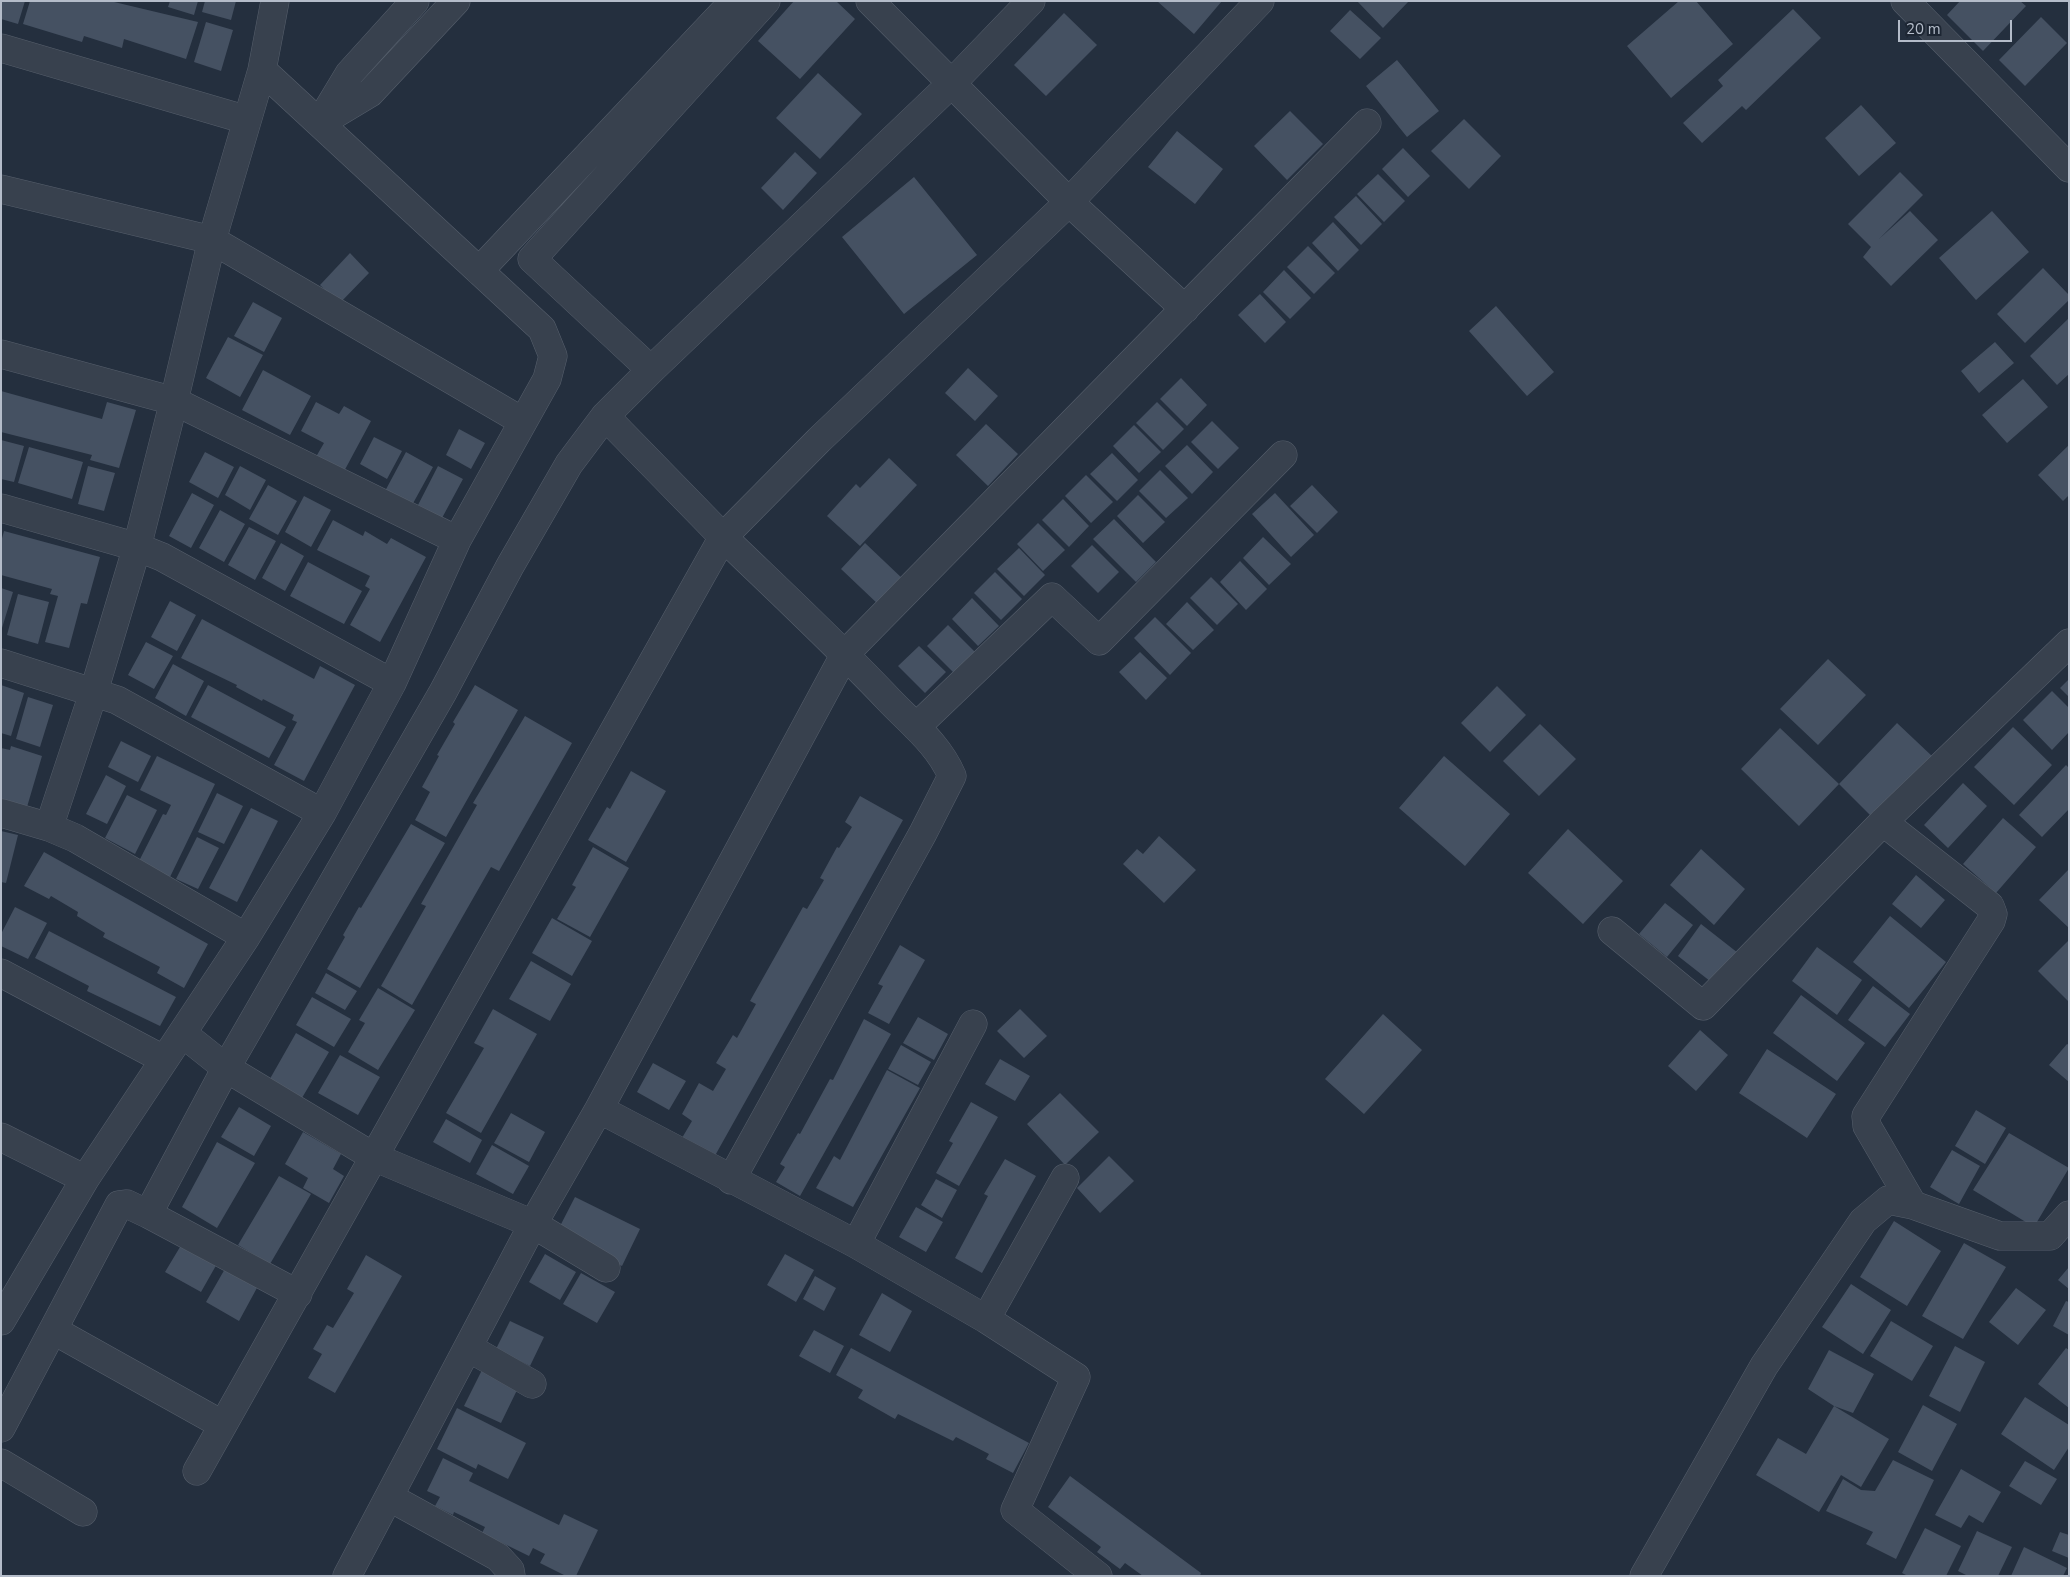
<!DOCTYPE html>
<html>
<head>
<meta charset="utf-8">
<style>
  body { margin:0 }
  #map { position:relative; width:2070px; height:1577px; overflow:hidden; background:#242f3e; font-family:"Nunito Sans",sans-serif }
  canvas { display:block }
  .frame { position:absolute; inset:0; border:2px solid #b4bcc9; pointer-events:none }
  .scale { position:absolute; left:1898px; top:20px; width:114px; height:22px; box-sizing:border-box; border:2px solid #b4bcc9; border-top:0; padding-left:6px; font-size:15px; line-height:18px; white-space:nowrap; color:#b4bcc9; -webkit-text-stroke:4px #1d2633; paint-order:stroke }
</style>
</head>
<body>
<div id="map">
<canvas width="2070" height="1577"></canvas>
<div class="frame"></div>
<div class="scale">20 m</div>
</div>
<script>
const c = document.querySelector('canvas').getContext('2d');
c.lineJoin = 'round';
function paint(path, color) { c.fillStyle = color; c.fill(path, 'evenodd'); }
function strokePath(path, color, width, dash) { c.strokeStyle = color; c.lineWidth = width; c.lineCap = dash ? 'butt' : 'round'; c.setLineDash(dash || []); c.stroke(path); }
paint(new Path2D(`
  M 1,1 L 25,1 L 18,24 L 1,19 Z
  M 30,1 L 110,1 L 198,22 L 186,59 L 124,39 L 122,48 L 84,36 L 82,42 L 23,24 Z
  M 170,1 L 198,1 L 194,15 L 168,7 Z
  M 205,1 L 236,1 L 231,20 L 202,12 Z
  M 794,1 L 836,1 L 855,19 L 800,79 L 758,41 Z
  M 1157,1 L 1222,1 L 1194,34 Z
  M 1357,1 L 1409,1 L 1383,28 Z
  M 1679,1 L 1696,1 L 1733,44 L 1671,98 L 1627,46 Z
  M 1960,1 L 2020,1 L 2026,6 L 1983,51 L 1947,15 Z
  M 1793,9 L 1821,38 L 1746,110 L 1742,106 L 1702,143 L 1683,123 L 1723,86 L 1718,80 Z
  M 1350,10 L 1381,38 L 1360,59 L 1330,31 Z
  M 1064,13 L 1097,45 L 1046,96 L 1014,65 Z
  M 2041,17 L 2067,43 L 2025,86 L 1999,60 Z
  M 206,22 L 233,30 L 221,71 L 194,62 Z
  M 1397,60 L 1439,111 L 1407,137 L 1366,86 Z
  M 818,73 L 862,114 L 820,159 L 776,118 Z
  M 1861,105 L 1896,143 L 1859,176 L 1825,138 Z
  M 1290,111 L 1323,144 L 1287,180 L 1254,146 Z
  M 1464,119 L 1501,156 L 1469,189 L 1431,151 Z
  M 1177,131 L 1223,169 L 1195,204 L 1148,167 Z
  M 1403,148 L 1430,176 L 1408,197 L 1382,169 Z
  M 795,152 L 817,173 L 783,210 L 761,188 Z
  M 1900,172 L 1923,195 L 1879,239 L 1910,211 L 1938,240 L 1891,286 L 1863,257 L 1871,247 L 1848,224 Z
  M 1378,174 L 1405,201 L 1384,222 L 1357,194 Z
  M 914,177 L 977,255 L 904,314 L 842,237 Z
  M 1356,196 L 1382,224 L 1361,245 L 1334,217 Z
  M 1992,211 L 2029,252 L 1976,300 L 1939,258 Z
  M 1333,222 L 1359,250 L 1338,271 L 1312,243 Z
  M 1308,246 L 1335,273 L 1314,294 L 1287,267 Z
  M 350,253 L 369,273 L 339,304 L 320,285 Z
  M 2043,268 L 2069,295 L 2069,300 L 2025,343 L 1997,314 Z
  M 1284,270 L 1311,298 L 1290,319 L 1263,292 Z
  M 1260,294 L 1286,322 L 1265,343 L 1238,315 Z
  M 253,302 L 282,318 L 264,352 L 234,336 Z
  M 1496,306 L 1554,372 L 1527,396 L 1469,331 Z
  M 2069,318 L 2069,374 L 2057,385 L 2030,356 Z
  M 228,337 L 263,355 L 240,397 L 206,378 Z
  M 1995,342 L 2014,363 L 1979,393 L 1961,371 Z
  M 968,368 L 998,396 L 975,421 L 945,393 Z
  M 263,370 L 311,396 L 290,435 L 242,410 Z
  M 1181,378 L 1207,405 L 1187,426 L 1160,399 Z
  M 2023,379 L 2048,407 L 2007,443 L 1982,415 Z
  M 1,391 L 102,419 L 107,402 L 136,410 L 119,468 L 90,460 L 92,455 L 1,432 Z
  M 316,402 L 339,414 L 344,406 L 371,421 L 341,477 L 313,462 L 324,443 L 301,431 Z
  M 1157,402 L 1184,429 L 1163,450 L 1136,423 Z
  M 1212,421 L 1239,448 L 1218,469 L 1191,442 Z
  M 986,424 L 1018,454 L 988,486 L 956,455 Z
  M 1134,425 L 1161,452 L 1139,473 L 1113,446 Z
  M 459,429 L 485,443 L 471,469 L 446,455 Z
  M 374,437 L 402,451 L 387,479 L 360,464 Z
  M 1,440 L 24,446 L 14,482 L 1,479 Z
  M 1187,445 L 1213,472 L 1192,494 L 1165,466 Z
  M 2069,445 L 2069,495 L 2063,501 L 2038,475 Z
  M 29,447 L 83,462 L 72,499 L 18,483 Z
  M 205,452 L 234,467 L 218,498 L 189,482 Z
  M 406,452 L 433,467 L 411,507 L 384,493 Z
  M 1112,453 L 1138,480 L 1117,501 L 1090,474 Z
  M 889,458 L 917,485 L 860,546 L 827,516 L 856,484 L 860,488 Z
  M 88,466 L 115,473 L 104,511 L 78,504 Z
  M 240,466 L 266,480 L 250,510 L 225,495 Z
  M 438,466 L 463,479 L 442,518 L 418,505 Z
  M 1160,470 L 1188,498 L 1166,518 L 1139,491 Z
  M 1086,475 L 1113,502 L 1091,523 L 1065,496 Z
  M 268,485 L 297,501 L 278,535 L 249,519 Z
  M 1312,485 L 1338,512 L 1317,533 L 1290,506 Z
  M 192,493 L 214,505 L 191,548 L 169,536 Z
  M 1275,493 L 1314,535 L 1291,557 L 1252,514 Z
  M 1138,495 L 1165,522 L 1143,543 L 1117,516 Z
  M 304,496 L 331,510 L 311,547 L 285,532 Z
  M 1063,499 L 1089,526 L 1069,547 L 1042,520 Z
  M 220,510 L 245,524 L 224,562 L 199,548 Z
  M 1114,519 L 1156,562 L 1136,582 L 1093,539 Z
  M 333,520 L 363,536 L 365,531 L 387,544 L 391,538 L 426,557 L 380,642 L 350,625 L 370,589 L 365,586 L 370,576 L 317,550 Z
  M 1038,523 L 1065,550 L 1043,571 L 1017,544 Z
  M 249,527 L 276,541 L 255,580 L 228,565 Z
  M 4,531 L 100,557 L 87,604 L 81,603 L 69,648 L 45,642 L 58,596 L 50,594 L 52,589 L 1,575 L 1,542 Z
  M 1263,537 L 1291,564 L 1269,585 L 1243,558 Z
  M 281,543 L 304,556 L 285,591 L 262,578 Z
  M 865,543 L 904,580 L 880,606 L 841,569 Z
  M 1092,545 L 1119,572 L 1098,593 L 1071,566 Z
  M 1019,548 L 1045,575 L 1024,596 L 997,569 Z
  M 1240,561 L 1267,589 L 1246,610 L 1220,582 Z
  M 308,562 L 362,591 L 344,624 L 290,596 Z
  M 995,572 L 1022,599 L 1001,620 L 974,593 Z
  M 1211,577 L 1238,604 L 1217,625 L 1190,598 Z
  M 1,588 L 13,592 L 2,628 L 1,628 Z
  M 18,594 L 49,602 L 38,644 L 7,635 Z
  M 972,598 L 999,626 L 978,646 L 952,619 Z
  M 170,601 L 196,615 L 177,651 L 151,637 Z
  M 1187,602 L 1214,630 L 1193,650 L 1166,624 Z
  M 1155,617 L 1191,653 L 1170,675 L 1134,638 Z
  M 202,619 L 314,679 L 320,666 L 355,685 L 304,781 L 274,765 L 297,722 L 292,720 L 294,715 L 263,699 L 262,701 L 236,687 L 237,685 L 181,658 Z
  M 948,625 L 975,652 L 954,673 L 927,646 Z
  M 146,642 L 173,656 L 154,689 L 128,675 Z
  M 919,646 L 946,672 L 925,693 L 898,666 Z
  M 1140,652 L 1167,678 L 1146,700 L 1119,672 Z
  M 1828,659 L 1866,695 L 1818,745 L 1780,709 Z
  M 173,664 L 204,681 L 186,716 L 155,698 Z
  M 2069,679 L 2069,697 L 2060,688 Z
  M 1,685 L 24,693 L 11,736 L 1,733 Z
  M 208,685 L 286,727 L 269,758 L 191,717 Z
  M 475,685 L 518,710 L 446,837 L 415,820 L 430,792 L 422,787 L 439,756 L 437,755 L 455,724 L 453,722 Z
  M 1497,686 L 1526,715 L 1490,752 L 1461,723 Z
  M 2052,691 L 2069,708 L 2069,732 L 2052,750 L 2023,720 Z
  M 28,697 L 53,705 L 40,747 L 16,739 Z
  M 525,716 L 572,743 L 499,871 L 491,867 L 412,1005 L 381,986 L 426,906 L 421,904 L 477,805 L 473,803 Z
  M 1897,723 L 1933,757 L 1874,819 L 1839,784 Z
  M 1540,724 L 1576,759 L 1539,796 L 1503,761 Z
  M 2013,727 L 2052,765 L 2014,805 L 1974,767 Z
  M 1780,728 L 1839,784 L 1799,826 L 1741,769 Z
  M 121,741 L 151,756 L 138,782 L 108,767 Z
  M 11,746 L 42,756 L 27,807 L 1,799 L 1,748 L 10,750 Z
  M 157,756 L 215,784 L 170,877 L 139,861 L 163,814 L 166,815 L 171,805 L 140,790 Z
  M 1444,756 L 1510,814 L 1465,866 L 1399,808 Z
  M 2066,765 L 2069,768 L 2069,809 L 2042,837 L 2019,815 Z
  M 631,771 L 666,791 L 626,862 L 588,840 L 607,807 L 610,809 Z
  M 106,775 L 126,786 L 107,824 L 86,814 Z
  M 1963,783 L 1987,806 L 1948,848 L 1924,825 Z
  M 217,793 L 243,806 L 224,844 L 198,832 Z
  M 127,795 L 157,810 L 135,854 L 105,838 Z
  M 860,796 L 903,820 L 712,1161 L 679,1143 L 692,1121 L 682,1114 L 699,1083 L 713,1091 L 726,1069 L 716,1063 L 733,1035 L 737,1038 L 756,1004 L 750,1001 L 803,907 L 807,909 L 824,880 L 820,878 L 837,847 L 839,848 L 852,827 L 845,822 Z
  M 251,808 L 278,821 L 237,902 L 209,888 Z
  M 2003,818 L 2036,847 L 1996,893 L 1963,864 Z
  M 411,824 L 445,843 L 360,988 L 327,969 L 345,937 L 343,935 L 359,907 L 361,908 Z
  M 1568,829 L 1623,881 L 1583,924 L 1528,873 Z
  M 1,831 L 18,835 L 6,883 L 1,882 Z
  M 1159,836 L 1196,870 L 1164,903 L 1123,864 L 1137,849 L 1143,854 Z
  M 197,837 L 219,848 L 198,889 L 176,879 Z
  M 593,847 L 629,868 L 590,937 L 557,919 L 576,887 L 572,885 Z
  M 1701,849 L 1745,889 L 1714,925 L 1670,885 Z
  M 44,852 L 208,944 L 184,988 L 157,973 L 160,967 L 103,937 L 105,933 L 77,916 L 78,912 L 51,896 L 49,899 L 24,886 Z
  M 2069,869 L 2069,928 L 2039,900 Z
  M 1916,875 L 1945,900 L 1921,928 L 1892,904 Z
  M 1665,903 L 1693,925 L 1667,957 L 1639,934 Z
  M 15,907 L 47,923 L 28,959 L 1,946 L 1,934 Z
  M 1890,916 L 1946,962 L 1909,1008 L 1853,962 Z
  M 552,918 L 592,941 L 572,976 L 532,953 Z
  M 1701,924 L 1738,953 L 1715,985 L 1678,956 Z
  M 49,931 L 176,997 L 160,1026 L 87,991 L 89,986 L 35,958 Z
  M 2069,940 L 2069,1002 L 2038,971 Z
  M 900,945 L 925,960 L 889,1024 L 868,1013 L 883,986 L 878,984 Z
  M 1817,947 L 1862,980 L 1837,1015 L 1792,981 Z
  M 531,961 L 571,984 L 550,1021 L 509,999 Z
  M 326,973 L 357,991 L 345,1010 L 315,993 Z
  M 1873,986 L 1910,1014 L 1885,1047 L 1848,1020 Z
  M 378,988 L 415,1010 L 378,1070 L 348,1052 L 365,1023 L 359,1020 Z
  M 1801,995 L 1865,1043 L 1837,1081 L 1773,1033 Z
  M 312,997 L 351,1019 L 334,1047 L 296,1025 Z
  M 493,1009 L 537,1034 L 481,1133 L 446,1113 L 484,1048 L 474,1043 Z
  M 1020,1009 L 1047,1036 L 1024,1058 L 997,1031 Z
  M 1383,1014 L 1422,1050 L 1364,1114 L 1325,1079 Z
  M 918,1017 L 948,1034 L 934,1060 L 903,1043 Z
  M 864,1019 L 891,1034 L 800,1196 L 776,1182 L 785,1167 L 780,1164 L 798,1133 L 800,1134 L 830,1079 L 833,1080 Z
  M 1700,1030 L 1728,1055 L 1696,1091 L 1668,1066 Z
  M 296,1033 L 329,1052 L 299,1103 L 267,1084 Z
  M 2067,1044 L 2069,1045 L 2069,1082 L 2049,1065 Z
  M 901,1045 L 931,1062 L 918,1085 L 888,1069 Z
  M 1767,1049 L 1836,1094 L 1807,1138 L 1739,1093 Z
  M 340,1055 L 380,1077 L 358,1115 L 318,1093 Z
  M 1000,1059 L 1030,1076 L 1015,1101 L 985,1084 Z
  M 653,1063 L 686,1081 L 669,1110 L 637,1092 Z
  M 887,1070 L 920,1088 L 853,1207 L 816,1188 L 834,1156 L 840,1160 Z
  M 1060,1093 L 1099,1132 L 1065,1165 L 1027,1124 Z
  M 971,1102 L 998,1117 L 959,1186 L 936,1173 L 953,1143 L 949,1141 Z
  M 239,1107 L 271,1126 L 254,1156 L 221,1137 Z
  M 1976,1110 L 2006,1128 L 1985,1164 L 1955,1146 Z
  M 511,1113 L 545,1132 L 529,1162 L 494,1143 Z
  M 446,1119 L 482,1140 L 470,1163 L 433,1142 Z
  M 303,1132 L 341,1154 L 333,1169 L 344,1176 L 329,1203 L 303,1188 L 308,1178 L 285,1164 Z
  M 2009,1133 L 2069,1168 L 2034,1227 L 1973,1190 Z
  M 217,1142 L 255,1163 L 217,1228 L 182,1207 Z
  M 492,1145 L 529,1166 L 513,1194 L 476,1174 Z
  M 1952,1150 L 1980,1166 L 1959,1204 L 1930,1187 Z
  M 1109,1156 L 1134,1181 L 1100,1213 L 1077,1188 Z
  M 1005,1159 L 1036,1176 L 982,1273 L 955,1258 L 988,1196 L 984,1194 Z
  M 279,1176 L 311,1194 L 270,1264 L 238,1245 Z
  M 936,1179 L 957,1190 L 942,1218 L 921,1205 Z
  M 575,1197 L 640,1229 L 622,1266 L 589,1251 L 558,1230 Z
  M 916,1207 L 943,1222 L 926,1252 L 899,1237 Z
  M 1894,1221 L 1941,1251 L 1907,1306 L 1860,1277 Z
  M 183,1242 L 218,1262 L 201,1292 L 165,1272 Z
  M 1964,1243 L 2006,1267 L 1963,1339 L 1922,1316 Z
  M 545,1254 L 576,1272 L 560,1300 L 529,1282 Z
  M 785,1254 L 814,1270 L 796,1302 L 767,1285 Z
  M 366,1255 L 402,1276 L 335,1393 L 308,1378 L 322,1354 L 313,1349 L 327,1325 L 333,1328 L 354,1293 L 347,1289 Z
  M 226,1267 L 258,1286 L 239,1321 L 206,1302 Z
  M 2069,1267 L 2069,1289 L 2058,1280 Z
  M 581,1273 L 615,1292 L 597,1323 L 563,1304 Z
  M 815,1276 L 836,1288 L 824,1311 L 803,1299 Z
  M 1851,1284 L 1891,1310 L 1863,1354 L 1822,1327 Z
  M 2016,1288 L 2046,1310 L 2018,1345 L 1989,1322 Z
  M 882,1293 L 912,1311 L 890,1352 L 859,1335 Z
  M 2066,1301 L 2069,1302 L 2069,1335 L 2053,1326 Z
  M 510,1321 L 544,1337 L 530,1366 L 496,1349 Z
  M 1891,1321 L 1933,1346 L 1912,1381 L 1870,1356 Z
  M 814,1330 L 844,1346 L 830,1373 L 799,1356 Z
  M 1955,1346 L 1985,1362 L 1960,1412 L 1929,1396 Z
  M 851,1348 L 1029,1443 L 1013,1473 L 986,1459 L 989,1454 L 956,1437 L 953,1441 L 898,1414 L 895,1419 L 858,1398 L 863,1390 L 836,1375 Z
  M 2066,1348 L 2069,1350 L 2069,1408 L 2038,1384 Z
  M 1829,1350 L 1874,1374 L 1853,1413 L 1834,1406 L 1808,1389 Z
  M 483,1368 L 519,1386 L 501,1423 L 464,1406 Z
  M 2025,1397 L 2069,1425 L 2069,1447 L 2054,1470 L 2001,1434 Z
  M 1923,1405 L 1957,1424 L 1932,1471 L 1898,1452 Z
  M 1834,1406 L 1889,1439 L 1861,1487 L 1841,1475 L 1819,1512 L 1756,1475 L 1778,1438 L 1806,1454 Z
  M 457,1408 L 526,1443 L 508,1479 L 478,1464 L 476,1469 L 437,1449 Z
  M 443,1458 L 473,1473 L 469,1481 L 559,1525 L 564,1514 L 598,1530 L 576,1576 L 566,1576 L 540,1563 L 545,1554 L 533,1548 L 529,1556 L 482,1533 L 485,1527 L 454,1512 L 453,1515 L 435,1506 L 440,1497 L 427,1491 Z
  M 1893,1460 L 1934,1480 L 1896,1559 L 1866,1544 L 1873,1532 L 1826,1511 L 1843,1479 L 1861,1490 L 1875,1491 Z
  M 2025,1461 L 2057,1479 L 2041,1505 L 2009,1486 Z
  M 1961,1469 L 2001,1492 L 1983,1523 L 1969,1515 L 1961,1528 L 1935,1515 Z
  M 1070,1476 L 1201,1573 L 1200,1576 L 1143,1576 L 1125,1563 L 1120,1569 L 1097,1552 L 1101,1547 L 1048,1507 Z
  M 1925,1528 L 1961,1546 L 1946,1576 L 1908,1576 L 1902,1573 Z
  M 1977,1531 L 2012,1547 L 1998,1576 L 1968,1576 L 1958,1571 Z
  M 2060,1532 L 2069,1535 L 2069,1558 L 2052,1551 Z
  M 2024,1547 L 2067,1568 L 2063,1576 L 2011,1576 Z`), '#455162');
const street = new Path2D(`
  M 870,1 L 1069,202 L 1185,309
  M 1905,1 L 2069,168
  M 1,48 L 247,120
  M 320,122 L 349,74 L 415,1
  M 320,123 L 370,93 L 456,1
  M 1,189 L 212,240 L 522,421
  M 479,271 L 734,1
  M 1,354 L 174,401 L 457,540
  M 651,370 L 532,259 L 766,1
  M 1,508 L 137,547 L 162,557 L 392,683
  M 1,663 L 117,700 L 322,813
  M 916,727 L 1052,597 L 1099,641 L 1283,455
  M 1,813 L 49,827 L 75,838 L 246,937
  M 1883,822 L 1990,906 L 1993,914 L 1991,921 L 1866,1116 L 1867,1126 L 1913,1205
  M 49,827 L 94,691 L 137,547 L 174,401 L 212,240 L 262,70 L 275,1
  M 1612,931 L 1703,1006 L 1883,822 L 2069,643
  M 1,973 L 163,1059
  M 182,1033 L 226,1068 L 374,1157 L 533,1224 L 606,1268
  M 599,1109 L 856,1244 L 986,1319 L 1076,1377 L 1015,1510 L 1098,1576
  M 1,1137 L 85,1179
  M 731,1180 L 923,833 L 952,776 C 939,745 912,724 889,700 C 836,644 779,591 723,537 L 819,440 L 1069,202 L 1260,1
  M 148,1214 L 298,1294
  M 856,1244 L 973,1024
  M 986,1319 L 1065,1178
  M 1,1321 L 85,1179 L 246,937 L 322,813 L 392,683 L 457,540 L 547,379 L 553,356 L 542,329 L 262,70
  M 53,1330 L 223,1425
  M 469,1348 L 532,1384
  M 1,1428 L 119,1205 L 127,1204 L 148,1214 L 226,1068 L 443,692 L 510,566 L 569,464 L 605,416 L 651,370 L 951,84 L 1031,1
  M 1,1463 L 83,1512
  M 197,1471 L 723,537 L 605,416
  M 389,1497 L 498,1557 L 510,1570 L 511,1576
  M 347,1576 L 533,1224 L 599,1109 L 845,654 L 1367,123
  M 1644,1576 L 1764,1366 L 1863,1221 L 1888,1200 L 1913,1205 L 2000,1236 L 2050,1236 L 2069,1215`);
strokePath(street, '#565f6c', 29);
strokePath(street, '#38414e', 28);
</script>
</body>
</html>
